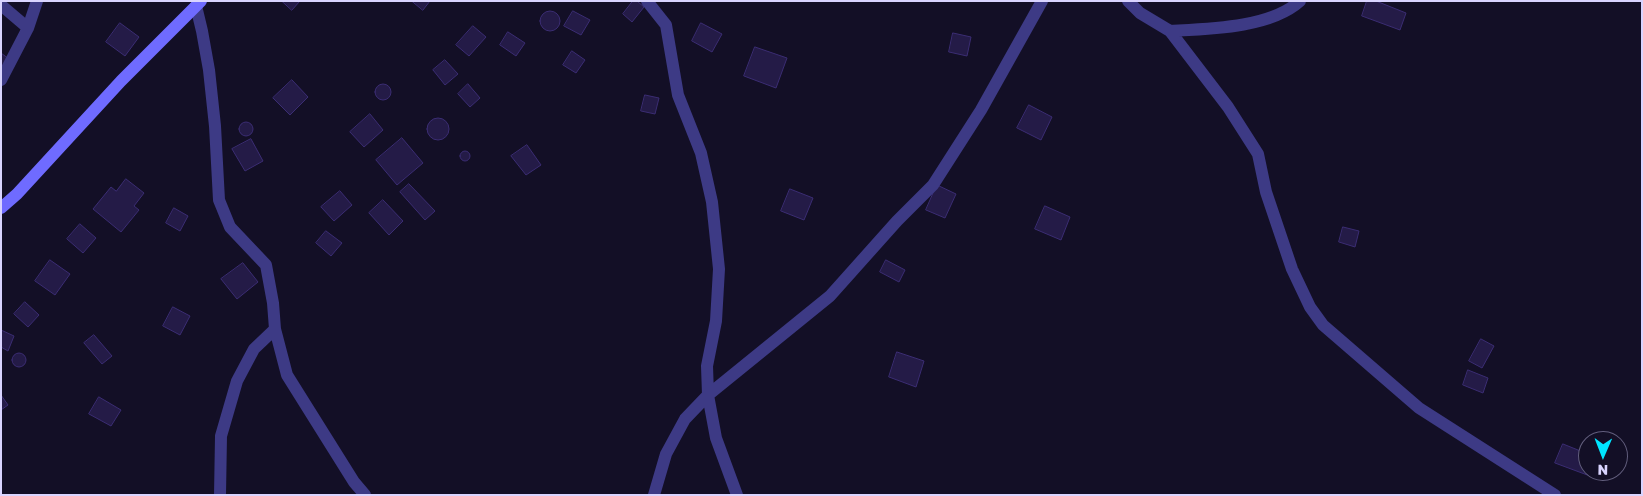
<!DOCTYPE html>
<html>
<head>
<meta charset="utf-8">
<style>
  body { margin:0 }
  #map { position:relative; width:1643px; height:496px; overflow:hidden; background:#130f26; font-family:"Golos Text",sans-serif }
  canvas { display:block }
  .frame { position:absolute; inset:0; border:2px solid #d9d4ff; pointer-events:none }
  .north { position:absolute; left:1578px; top:431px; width:50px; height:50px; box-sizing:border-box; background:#130f26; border:1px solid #625e7d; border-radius:50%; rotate:181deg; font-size:14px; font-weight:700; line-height:20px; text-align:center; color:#d9d4ff }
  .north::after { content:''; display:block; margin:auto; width:18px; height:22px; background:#00e5ff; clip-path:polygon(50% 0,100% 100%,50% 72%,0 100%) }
</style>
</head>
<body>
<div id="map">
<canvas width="1643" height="496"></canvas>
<div class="frame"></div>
<div class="north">N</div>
</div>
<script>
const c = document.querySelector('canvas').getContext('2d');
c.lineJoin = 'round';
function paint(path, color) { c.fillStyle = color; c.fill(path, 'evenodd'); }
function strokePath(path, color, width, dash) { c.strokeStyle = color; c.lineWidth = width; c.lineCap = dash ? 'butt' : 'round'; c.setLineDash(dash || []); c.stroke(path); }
const building = new Path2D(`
  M 282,1 L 300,1 L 292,10 Z
  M 412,1 L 430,1 L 423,10 Z
  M 633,1 L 637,1 L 644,7 L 632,22 L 623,14 Z
  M 1367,1 L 1376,1 L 1406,13 L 1400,30 L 1362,16 Z
  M 573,11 L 590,20 L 581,35 L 564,26 Z
  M540 21a10 10 0 1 1 20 0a10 10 0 1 1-20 0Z
  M 120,23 L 139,37 L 125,56 L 106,42 Z
  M 701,23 L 722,34 L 712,52 L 692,41 Z
  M 473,26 L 486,37 L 469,56 L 456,45 Z
  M 508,32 L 525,43 L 516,56 L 500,45 Z
  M 953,33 L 971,37 L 967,56 L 949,52 Z
  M 755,47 L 787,58 L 776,88 L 744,76 Z
  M 572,51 L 585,60 L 576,73 L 563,65 Z
  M 1,53 L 9,59 L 1,69 Z
  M 445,60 L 458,74 L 445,85 L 433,70 Z
  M 292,80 L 308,97 L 290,115 L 273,98 Z
  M 468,84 L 480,98 L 470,107 L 458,94 Z
  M375 92a8 8 0 1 1 16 0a8 8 0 1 1-16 0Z
  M 645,95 L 659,98 L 655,114 L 641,111 Z
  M 1029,105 L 1052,117 L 1041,140 L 1017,128 Z
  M 370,114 L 383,130 L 364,147 L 350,132 Z
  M427 129a11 11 0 1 1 22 0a11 11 0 1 1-22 0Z
  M239 129a7 7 0 1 1 14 0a7 7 0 1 1-14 0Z
  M 402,138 L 423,163 L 397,185 L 376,160 Z
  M 251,139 L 263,161 L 245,171 L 232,149 Z
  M 527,145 L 541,165 L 526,175 L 511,156 Z
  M460 156a5 5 0 1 1 10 0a5 5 0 1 1-10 0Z
  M 126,179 L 144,193 L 134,206 L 139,210 L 121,232 L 93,209 L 111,187 L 116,191 Z
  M 409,184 L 435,211 L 425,220 L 400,192 Z
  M 937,185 L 956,194 L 945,218 L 926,210 Z
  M 790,189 L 813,198 L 804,220 L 781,211 Z
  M 340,191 L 352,205 L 334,221 L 321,207 Z
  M 383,200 L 403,221 L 389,235 L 369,213 Z
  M 1045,206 L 1070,217 L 1061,240 L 1035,229 Z
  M 174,208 L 188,216 L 180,231 L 166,223 Z
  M 80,224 L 96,238 L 83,253 L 67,239 Z
  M 1343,227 L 1359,231 L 1355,247 L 1339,242 Z
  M 326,231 L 342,243 L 331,256 L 316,243 Z
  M 50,260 L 70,274 L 55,295 L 35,281 Z
  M 886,260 L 905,270 L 899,282 L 880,272 Z
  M 243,263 L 258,282 L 237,299 L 221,279 Z
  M 25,302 L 39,315 L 28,327 L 14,314 Z
  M 173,307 L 190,316 L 180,335 L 163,326 Z
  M 1,330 L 14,336 L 8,351 L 1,347 Z
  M 94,335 L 112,356 L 102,364 L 84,343 Z
  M 1481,339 L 1494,346 L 1482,368 L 1469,361 Z
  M 897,352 L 924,361 L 916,387 L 889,377 Z
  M12 360a7 7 0 1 1 14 0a7 7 0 1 1-14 0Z
  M 1468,370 L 1488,378 L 1483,393 L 1463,385 Z
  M 1,395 L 8,405 L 1,410 Z
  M 99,397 L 121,410 L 111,426 L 89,414 Z
  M 1563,444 L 1588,454 L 1588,471 L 1592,471 L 1590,476 L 1555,463 Z`);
paint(building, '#241b47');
strokePath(building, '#3b2d73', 1);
strokePath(new Path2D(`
  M 647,1 L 666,25 L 678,95 L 701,153 L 712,202 L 719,269 L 716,321 L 707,366 L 708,395 L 716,438 L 737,495
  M 1128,1 L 1140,13 L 1170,31 L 1228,107 L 1258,154 L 1266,192 L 1292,269 L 1310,307 L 1323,325 L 1419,408 L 1555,495
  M 1,5 L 28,28
  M 196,6 L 202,31 L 209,70 L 215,126 L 219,200 L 230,227 L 266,265 L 273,303 L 275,329 L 254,349 L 237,381 L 221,436 L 220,495
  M 1170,31 C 1209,29 1270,28 1300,1
  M 1,80 L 28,28 L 37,1
  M 275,329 L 287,375 L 354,482 L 365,495
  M 654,495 L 666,454 L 685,419 L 708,395 L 830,296 L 897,221 L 933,185 L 981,110 L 1042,1`), '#3d3a85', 12);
strokePath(new Path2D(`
  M 1,208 L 17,194 L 121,81 L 201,1`), '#6f6bff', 12);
</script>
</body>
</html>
